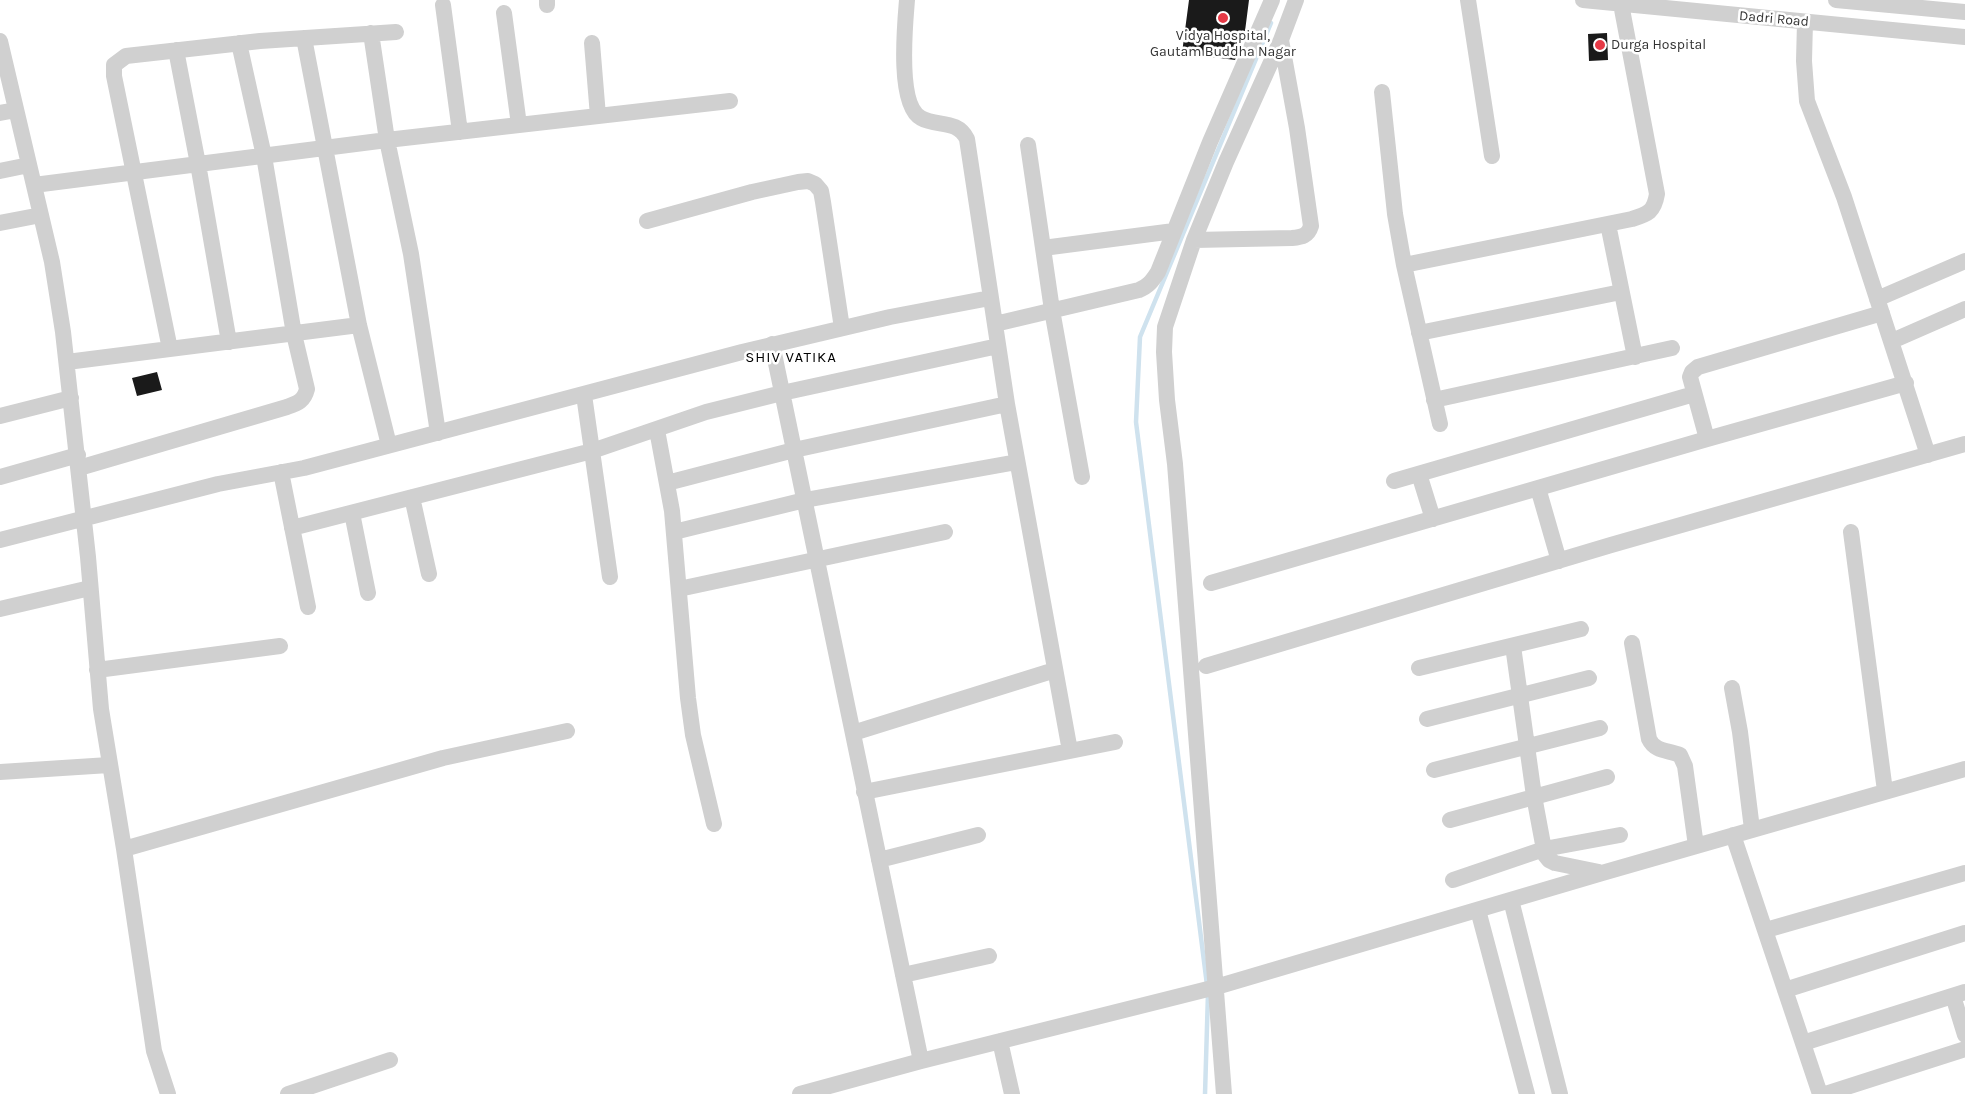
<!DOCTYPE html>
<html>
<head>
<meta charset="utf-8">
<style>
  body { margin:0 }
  canvas { display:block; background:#fff }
</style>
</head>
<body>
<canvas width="1965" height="1094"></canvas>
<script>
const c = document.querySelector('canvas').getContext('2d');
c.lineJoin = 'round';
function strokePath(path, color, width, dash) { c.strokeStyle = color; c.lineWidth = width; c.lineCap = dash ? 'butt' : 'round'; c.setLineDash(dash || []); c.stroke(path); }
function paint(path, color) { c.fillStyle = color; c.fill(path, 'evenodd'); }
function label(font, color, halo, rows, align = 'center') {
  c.font = font + ' Karla,sans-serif'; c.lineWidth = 5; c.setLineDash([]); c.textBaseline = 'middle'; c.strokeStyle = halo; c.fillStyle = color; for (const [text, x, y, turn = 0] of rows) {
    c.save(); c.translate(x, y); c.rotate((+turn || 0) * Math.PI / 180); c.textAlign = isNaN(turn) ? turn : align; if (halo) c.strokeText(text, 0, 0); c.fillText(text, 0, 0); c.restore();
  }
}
strokePath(new Path2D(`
  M 1207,985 L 1136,422 L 1140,337 L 1271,23
  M 1205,1094 L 1208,993`), '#cfe2ee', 4.5);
paint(new Path2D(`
  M 1189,0 L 1249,0 L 1244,39 L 1235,60 L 1182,53 Z
  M 1607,33 L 1608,60 L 1589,61 L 1588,34 Z
  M 157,372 L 162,390 L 137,396 L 132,378 Z`), '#1a1a1a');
strokePath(new Path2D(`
  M 547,0 L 547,5
  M 907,0 C 905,24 897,105 921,118 C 937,127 957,119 967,139 L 1007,404 L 1070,751
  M 1468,0 L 1492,156
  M 1583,0 L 1965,37
  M 1836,0 L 1965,12
  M 443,5 L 460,132
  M 504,13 L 519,125
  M 1805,22 L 1804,61 L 1807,101 L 1844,197 L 1928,455
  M 371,33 L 387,140 L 411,254 L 438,433
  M 304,38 L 359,325 L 389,445
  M 0,41 L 52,262 L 63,332 L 88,557 L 101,709 L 124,849 L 154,1051 L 168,1094
  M 592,43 L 598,116
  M 176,50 L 198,164 L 229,342
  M 1382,92 L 1395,214 L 1404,265 L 1440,424
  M 0,113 L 16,110
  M 1028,145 L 1052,310 L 1082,477
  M 0,171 L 29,165
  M 34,185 L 387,140 L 730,101
  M 647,221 L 752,192 L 798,182 L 808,181 L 815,184 L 821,191 L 823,202 L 842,328
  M 0,223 L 41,215
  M 1608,224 L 1635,357
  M 1194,240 L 1292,238 C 1302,237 1308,236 1311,226 L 1297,128 L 1281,40
  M 1043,248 L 1174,231
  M 1404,265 L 1632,219 C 1648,214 1654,212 1657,194 L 1621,4
  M 1877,299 L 1965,261
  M 995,324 L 1139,290 C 1149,286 1152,281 1158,272 L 1210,142 L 1272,0
  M 1419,333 L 1621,292
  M 1892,341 L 1965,309
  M 772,344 L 921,1061
  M 170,349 L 114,76 L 114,65 L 126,56 L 260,41 L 396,32
  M 67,362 L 359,325
  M 584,395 L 610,577
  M 1434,400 L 1672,348
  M 0,416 L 71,398
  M 657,430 L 672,511 L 688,698 L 693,735 L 714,824
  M 1707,439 L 1690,377 L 1692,372 L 1698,367 L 1882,313
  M 79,468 L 287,407 C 298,403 304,401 307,389 L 294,334 L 264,156 L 239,43
  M 281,472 L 308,607
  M 1419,474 L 1433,519
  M 0,477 L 78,455
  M 1394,481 L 1694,394
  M 667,483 L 794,450 L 1007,404
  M 1538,488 L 1559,561
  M 412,497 L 429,574
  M 352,513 L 368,593
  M 292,528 L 592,451 L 706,412 L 782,393 L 998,346
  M 674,532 L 805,500 L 1017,462
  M 1851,532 L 1885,791
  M 0,540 L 218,484 L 304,468 L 742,352 L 890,317 L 990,298
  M 1211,583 L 1707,439 L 1906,383
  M 679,589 L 945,532
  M 0,609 L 90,588
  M 1632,643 L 1649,739 C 1655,752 1669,750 1680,755 L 1685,766 L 1696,846
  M 1513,646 L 1534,796 L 1545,855 L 1549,860 L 1555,863 L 1599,872
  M 1206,666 L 1611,545 L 1965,444
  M 1419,668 L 1581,629
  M 97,670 L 280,646
  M 1732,688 L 1740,732 L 1752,829
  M 1427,719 L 1589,678
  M 853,733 L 1055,670
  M 1434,770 L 1600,728
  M 0,772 L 109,765
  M 864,792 L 1115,742
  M 1450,820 L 1607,777
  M 1733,835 L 1820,1094
  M 124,849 L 443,758 L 567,731
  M 879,860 L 978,835
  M 1453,880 L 1544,849 L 1620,835
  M 1511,900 L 1560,1094
  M 1478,910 L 1527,1094
  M 1766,930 L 1965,873
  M 903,975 L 989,956
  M 1785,990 L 1965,933
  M 1953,996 L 1965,1035
  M 1000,1041 L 1012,1094
  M 1803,1043 L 1965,992
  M 288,1094 L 390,1060
  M 800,1094 L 921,1061 L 1216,987 L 1602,873 L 1965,769
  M 1224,1094 L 1175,464 L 1167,400 L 1164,352 L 1165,327 L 1194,240 L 1226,162 L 1281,40 L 1296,0
  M 1825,1094 L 1965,1049`), '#d0d0d0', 16);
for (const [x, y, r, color] of [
  [1223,18,6,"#e63946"],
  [1600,45,6,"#e63946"]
]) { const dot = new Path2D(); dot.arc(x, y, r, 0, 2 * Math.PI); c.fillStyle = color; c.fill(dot); strokePath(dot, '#fff', 2); }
label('14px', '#333', '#fff', [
  ["Dadri Road",1774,19,5]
]);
label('14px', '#333', '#fff', [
  ["Vidya Hospital,",1223,36],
  ["Gautam Buddha Nagar",1223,52],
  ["Durga Hospital",1611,45,"left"]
]);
c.letterSpacing = '1px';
label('15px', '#000', '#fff', [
  ["SHIV VATIKA",791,358]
]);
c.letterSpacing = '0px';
</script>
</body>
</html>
